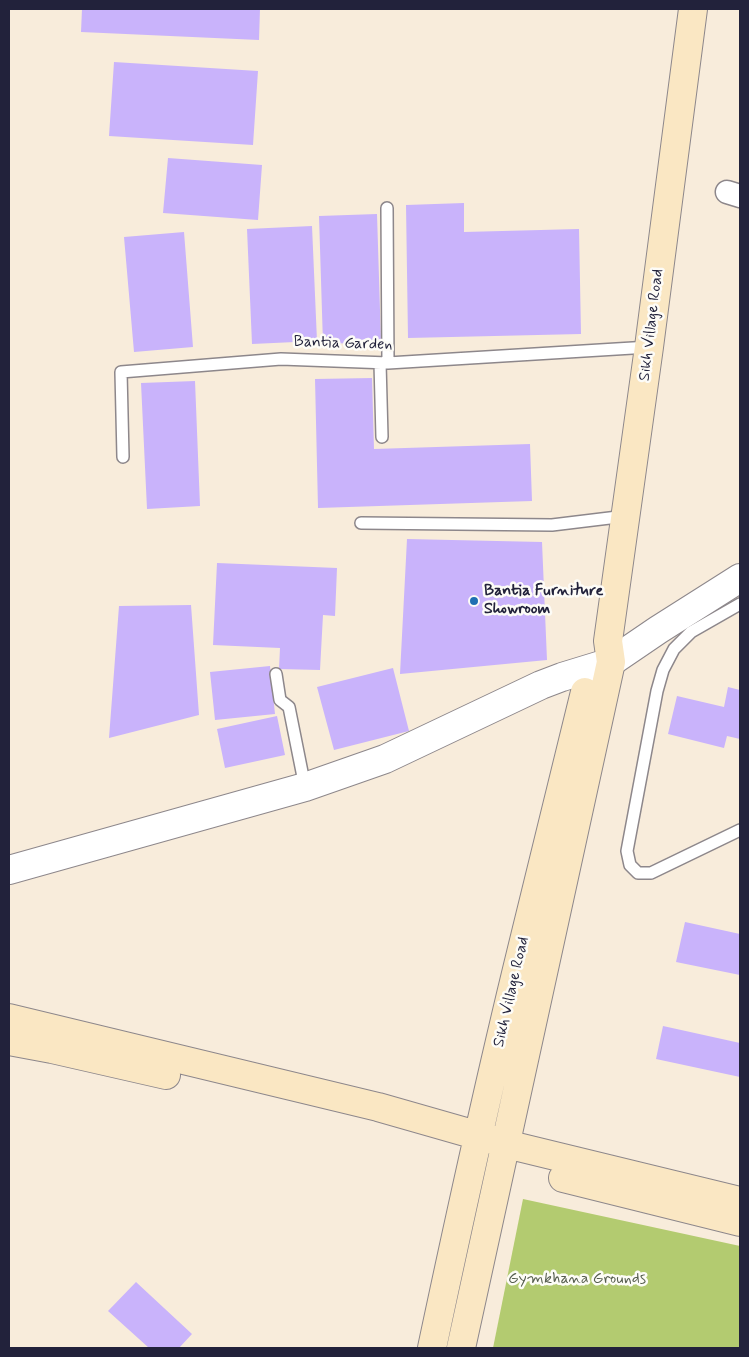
<!DOCTYPE html>
<html>
<head>
<meta charset="utf-8">
<style>
  body { margin:0 }
  #map { position:relative; width:749px; height:1357px; overflow:hidden; background:#f8ecdb; font-family:Mynerve,sans-serif }
  canvas { display:block }
  .frame { position:absolute; inset:0; border:10px solid #22223b; pointer-events:none }
</style>
</head>
<body>
<div id="map">
<canvas width="749" height="1357"></canvas>
<div class="frame"></div>
</div>
<script>
const c = document.querySelector('canvas').getContext('2d');
c.lineJoin = 'round';
function paint(path, color) { c.fillStyle = color; c.fill(path, 'evenodd'); }
function strokePath(path, color, width, dash) { c.strokeStyle = color; c.lineWidth = width; c.lineCap = dash ? 'butt' : 'round'; c.setLineDash(dash || []); c.stroke(path); }
function label(font, color, halo, rows, align = 'center') {
  c.font = font + ' Mynerve,sans-serif'; c.lineWidth = 5; c.setLineDash([]); c.textBaseline = 'middle'; c.strokeStyle = halo; c.fillStyle = color; for (const [text, x, y, turn = 0] of rows) {
    c.save(); c.translate(x, y); c.rotate((+turn || 0) * Math.PI / 180); c.textAlign = isNaN(turn) ? turn : align; if (halo) c.strokeText(text, 0, 0); c.fillText(text, 0, 0); c.restore();
  }
}
paint(new Path2D(`
  M 523,1199 L 740,1246 L 740,1348 L 493,1348 Z`), '#b3cb70');
paint(new Path2D(`
  M 82,9 L 260,9 L 259,40 L 81,32 Z
  M 114,62 L 258,71 L 253,145 L 109,136 Z
  M 168,158 L 262,165 L 258,220 L 163,213 Z
  M 464,203 L 464,232 L 579,229 L 581,334 L 408,338 L 406,205 Z
  M 377,214 L 381,342 L 323,344 L 319,216 Z
  M 312,226 L 317,341 L 252,344 L 247,229 Z
  M 184,232 L 193,347 L 134,352 L 124,237 Z
  M 372,378 L 374,449 L 530,444 L 532,501 L 318,508 L 315,379 Z
  M 195,381 L 200,506 L 147,509 L 141,383 Z
  M 407,539 L 542,542 L 547,660 L 400,674 Z
  M 217,563 L 337,568 L 335,616 L 323,615 L 320,670 L 279,669 L 280,648 L 213,645 Z
  M 191,605 L 199,715 L 109,738 L 119,606 Z
  M 270,666 L 275,714 L 215,720 L 210,672 Z
  M 393,668 L 409,731 L 334,750 L 317,687 Z
  M 728,687 L 740,690 L 740,739 L 727,736 L 724,748 L 668,734 L 677,696 L 724,707 Z
  M 277,716 L 285,755 L 225,768 L 217,729 Z
  M 685,922 L 740,934 L 740,975 L 676,962 Z
  M 663,1026 L 740,1043 L 740,1077 L 656,1059 Z
  M 136,1282 L 192,1334 L 179,1348 L 149,1348 L 108,1311 Z`), '#c9b3fb');
const service = new Path2D(`
  M 387,208 L 388,363
  M 380,363 L 382,437
  M 123,457 L 121,372 L 281,359 L 388,363 L 649,347
  M 361,523 L 552,525 L 626,516
  M 740,604 L 691,632 L 674,649 L 663,670 L 657,691 L 627,851 L 630,865 L 638,873 L 651,873 L 740,830
  M 276,674 L 280,700 L 289,707 L 305,787`);
const minor = new Path2D(`
  M 727,192 L 740,196`);
const tertiary = new Path2D(`
  M 9,870 L 305,787 L 385,759 L 541,685 L 562,677 L 611,662 L 658,630 L 740,578`);
const secondary = new Path2D(`
  M 9,1018 L 378,1107 L 518,1147 L 740,1201
  M 9,1041 L 52,1049 L 166,1075
  M 563,1178 L 740,1222
  M 432,1348 C 460,1216 489,1084 521,953 C 542,866 564,779 585,692
  M 461,1348 L 611,662 L 608,641 L 649,347 L 693,9`);
strokePath(service, '#8d878b', 14);
strokePath(minor, '#8d878b', 25);
strokePath(tertiary, '#8d878b', 30);
strokePath(secondary, '#8d878b', 30);
strokePath(service, '#fff', 11);
strokePath(minor, '#fff', 22);
strokePath(tertiary, '#fff', 28);
strokePath(secondary, '#fae7c3', 28);
for (const [x, y, r, color] of [
  [474,601,5,"#1f6fb2"]
]) { const dot = new Path2D(); dot.arc(x, y, r, 0, 2 * Math.PI); c.fillStyle = color; c.fill(dot); strokePath(dot, '#fdfcf7', 2); }
label('16px', '#22223b', '#fdfcf7', [
  ["Sikh Village Road",652,325,-83],
  ["Bantia Garden",343,344,2],
  ["Sikh Village Road",512,992,-77]
]);
label('bold 16px', '#22223b', '#fdfcf7', [
  ["Bantia Furniture",484,592],
  ["Showroom",484,610]
], 'left');
label('16px', '#555d4e', '#fdfcf7', [
  ["Gymkhana Grounds",577,1280]
]);
</script>
</body>
</html>
